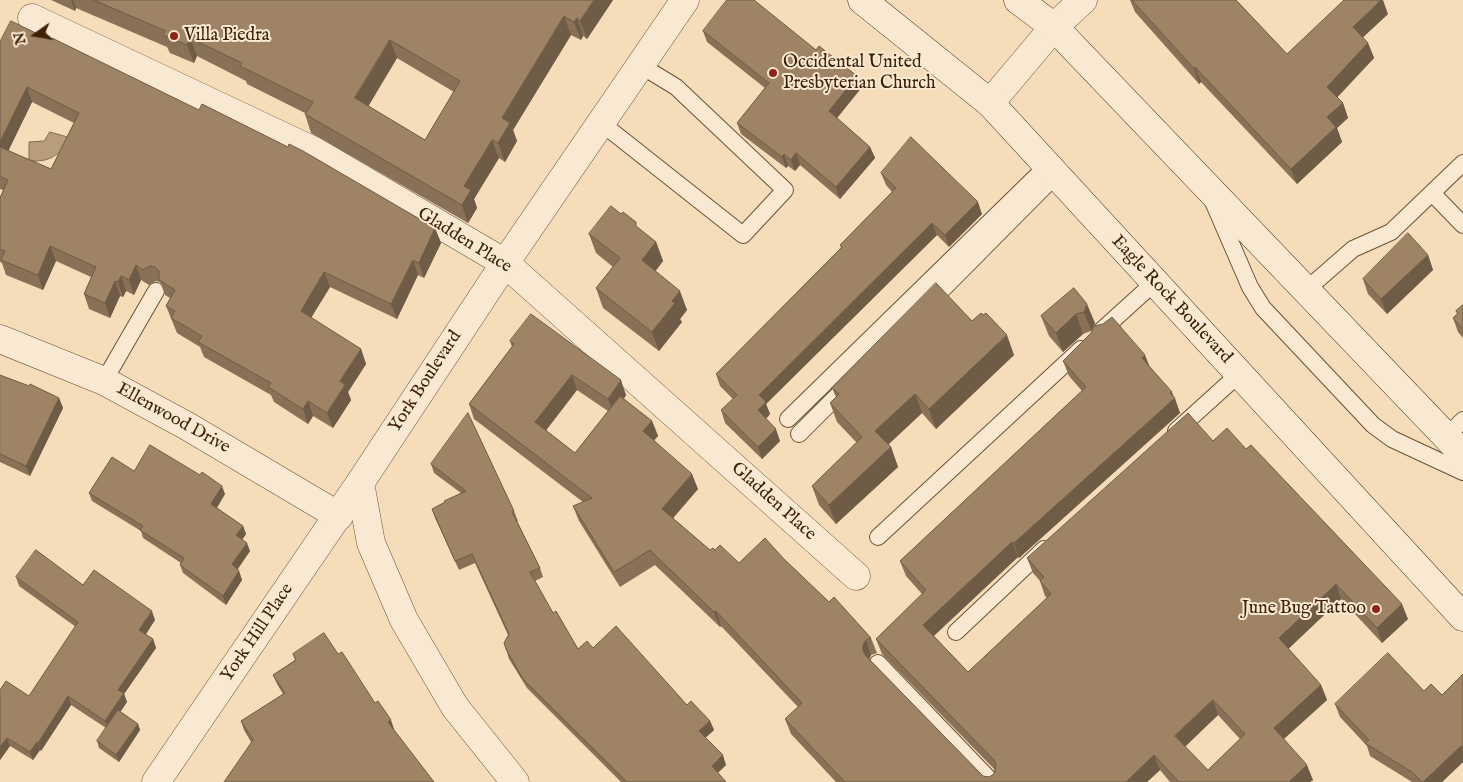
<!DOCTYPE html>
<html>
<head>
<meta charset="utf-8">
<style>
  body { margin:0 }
  #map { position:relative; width:1463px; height:782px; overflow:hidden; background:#f6ddb9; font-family:"IM FELL English",serif }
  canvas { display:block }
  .north { position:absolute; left:10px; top:10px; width:50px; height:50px; -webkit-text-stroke:4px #f9e9d2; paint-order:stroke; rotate:257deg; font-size:14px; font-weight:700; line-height:20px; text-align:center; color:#3e2107 }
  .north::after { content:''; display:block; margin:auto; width:18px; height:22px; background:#3e2107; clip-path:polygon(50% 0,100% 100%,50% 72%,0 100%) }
</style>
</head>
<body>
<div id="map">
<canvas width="1463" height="782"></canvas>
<div class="north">N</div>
</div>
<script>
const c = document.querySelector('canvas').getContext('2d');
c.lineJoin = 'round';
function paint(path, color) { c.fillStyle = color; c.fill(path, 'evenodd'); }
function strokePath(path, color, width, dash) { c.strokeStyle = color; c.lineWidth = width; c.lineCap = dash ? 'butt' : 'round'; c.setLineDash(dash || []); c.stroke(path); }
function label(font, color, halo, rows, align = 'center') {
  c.font = font + ' "IM FELL English",serif'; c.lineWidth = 4; c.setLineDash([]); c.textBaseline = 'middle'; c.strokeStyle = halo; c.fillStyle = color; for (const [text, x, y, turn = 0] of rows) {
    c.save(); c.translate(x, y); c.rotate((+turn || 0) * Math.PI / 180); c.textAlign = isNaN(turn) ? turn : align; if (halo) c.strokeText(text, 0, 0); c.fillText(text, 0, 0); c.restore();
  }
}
const water = new Path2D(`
  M 50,132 L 71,138 C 58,156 51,162 29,161 L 29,142 L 44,141 Z`);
paint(water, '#b79d7c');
strokePath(water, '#876b4d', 1);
const service = new Path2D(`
  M 600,122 L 743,235 L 785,190 L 676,87 L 640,65
  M 1432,193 L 1463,225
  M 1214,204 L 1250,287 L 1263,308 L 1373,425 L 1392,439 L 1463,472
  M 1306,290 L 1353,249 L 1391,232 L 1463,163
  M 927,305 L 1056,175
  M 1101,331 L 1155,282
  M 104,381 L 156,291
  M 788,419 L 1047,166
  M 1176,431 L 1239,374
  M 799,434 L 850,383
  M 1446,437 L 1463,420
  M 878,537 L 1081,349
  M 956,632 L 1044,549
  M 878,663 L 992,782`);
const minor = new Path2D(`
  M 32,18 L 316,152 L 505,263 L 856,576
  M 990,103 L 1054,27 L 1083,0
  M 156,782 L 360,483`);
const tertiary = new Path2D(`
  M 0,339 L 104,381 L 187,426 L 339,516
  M 515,782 L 455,707 L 404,620 L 371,543 L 360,483 L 505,263 L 685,0`);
const secondary = new Path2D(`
  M 862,0 L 990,103 L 1463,617
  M 1018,0 L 1054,27 L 1463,454`);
strokePath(service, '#6c5034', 18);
strokePath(minor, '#6c5034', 29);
strokePath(tertiary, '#6c5034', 29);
strokePath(secondary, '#3e2107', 29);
strokePath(service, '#f9e9d2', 16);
strokePath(minor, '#f9e9d2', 28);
strokePath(tertiary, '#f9e9d2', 28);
strokePath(secondary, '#f9e9d2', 28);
paint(new Path2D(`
  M 51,0 L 613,0 L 587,39 L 583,36 L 581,40 L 571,35 L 513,130 L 517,141 L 505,162 L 499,158 L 474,199 L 477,208 L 468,223 L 311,133 L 305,114 L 305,113 L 247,84 L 246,81 L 197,56 L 194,63 L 170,53 L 167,47 L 76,8 L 75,11 ZM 397,58 L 454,92 L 425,140 L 368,106 Z
  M 1130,0 L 1236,0 L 1287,54 L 1388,14 L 1363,37 L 1368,43 L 1374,58 L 1337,97 L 1343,103 L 1348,118 L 1337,128 L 1342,142 L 1297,184 L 1201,82 L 1199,84 L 1135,12 Z
  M 703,31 L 816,50 L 857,76 L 862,87 L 837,118 L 870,147 L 875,158 L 840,199 L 800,165 L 795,171 L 788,166 L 786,168 L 741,134 L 737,123 L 765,88 L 707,42 Z
  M 0,42 L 435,228 L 441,243 L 424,278 L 418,275 L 397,319 L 330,287 L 311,318 L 361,349 L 366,364 L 348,392 L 351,400 L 333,428 L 313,416 L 308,424 L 274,402 L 271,395 L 204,357 L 200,347 L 177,333 L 166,306 L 170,298 L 165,295 L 160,282 L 156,281 L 149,285 L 141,280 L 134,295 L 126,291 L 123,297 L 120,296 L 110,318 L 89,309 L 84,294 L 91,277 L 56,261 L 43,290 L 6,275 L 2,263 L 0,262 L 0,198 L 3,190 L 0,189 ZM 32,102 L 74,123 L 51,169 L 8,151 Z
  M 881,173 L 982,214 L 949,247 L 937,235 L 766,404 L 770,414 L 766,419 L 780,441 L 762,459 L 725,423 L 721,410 L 733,399 L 720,386 L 716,374 L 841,248 L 840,245 L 892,192 L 886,185 Z
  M 638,228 L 656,242 L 663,261 L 655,271 L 687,310 L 680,319 L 682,322 L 659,351 L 603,308 L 596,288 L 613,267 L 596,253 L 589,234 Z
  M 1428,255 L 1433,270 L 1387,314 L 1368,294 L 1363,279 Z
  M 1074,288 L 1095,323 L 1091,331 L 1083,334 L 1063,352 L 1049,336 L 1041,316 Z
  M 1463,305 L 1463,338 L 1458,332 L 1453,318 L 1457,314 L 1456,311 Z
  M 972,321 L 1014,355 L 936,429 L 922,413 L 888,445 L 891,447 L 898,467 L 836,524 L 819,505 L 812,486 L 857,443 L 837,422 L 830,403 L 836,397 L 832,388 Z
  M 510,341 L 626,395 L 624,399 L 652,421 L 658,436 L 654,440 L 698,489 L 673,518 L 710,550 L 715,550 L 739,563 L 783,558 L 829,602 L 871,638 L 877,653 L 871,655 L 869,659 L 983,776 L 989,777 L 994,774 L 995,770 L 882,654 L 876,639 L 922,594 L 906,576 L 900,561 L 1082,391 L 1069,376 L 1063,361 L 1149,366 L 1175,398 L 1180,413 L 1019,558 L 1018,557 L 934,636 L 968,672 L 1047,598 L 1045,596 L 1040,581 L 1033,573 L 1027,558 L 1213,441 L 1408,619 L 1382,643 L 1341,599 L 1288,649 L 1321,685 L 1327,700 L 1284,739 L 1313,780 L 1310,782 L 1170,782 L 1160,770 L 1147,782 L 836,782 L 791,734 L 785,719 L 798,707 L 721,626 L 720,627 L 655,565 L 620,587 L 579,521 L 573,506 L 583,502 L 474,419 L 469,404 L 512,347 ZM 577,390 L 608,411 L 575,453 L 546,430 ZM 1218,715 L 1240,739 L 1208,770 L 1185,747 Z
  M 0,375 L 59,398 L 63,408 L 30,476 L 0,462 Z
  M 431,464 L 514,511 L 518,521 L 517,521 L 540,568 L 543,577 L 535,581 L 553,613 L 578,649 L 593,648 L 687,705 L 710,721 L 714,730 L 705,738 L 726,765 L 718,773 L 726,782 L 621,782 L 527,688 L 509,659 L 506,649 L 508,635 L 475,563 L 459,570 L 435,518 L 432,509 L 445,503 L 461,493 L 434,473 Z
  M 134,471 L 225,494 L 217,508 L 243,526 L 246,534 L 242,540 L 250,551 L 238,569 L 242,580 L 226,605 L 183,573 L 180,565 L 181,563 L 143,538 L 141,531 L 92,501 L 89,493 Z
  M 16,577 L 83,585 L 155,620 L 145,634 L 153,639 L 156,648 L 124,694 L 127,702 L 120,712 L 138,724 L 140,730 L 119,762 L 99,748 L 97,741 L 106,728 L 71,705 L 41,751 L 40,750 L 33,760 L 10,746 L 0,760 L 0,690 L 29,696 L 76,627 L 19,586 Z
  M 293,654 L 338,654 L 375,703 L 394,729 L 251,742 L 244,730 L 241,721 L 283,694 L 277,684 L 273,675 L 295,660 Z
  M 1463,674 L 1463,762 L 1442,782 L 1412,782 L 1370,756 L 1367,746 L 1340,717 L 1335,704 L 1424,691 L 1442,695 Z`), '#887156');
paint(new Path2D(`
  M 71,0 L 73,0 L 76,8 L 75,11 Z
  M 594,0 L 613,0 L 587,39 L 580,21 Z
  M 1381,0 L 1383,0 L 1388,14 L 1358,42 L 1353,27 Z
  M 564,16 L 571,35 L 513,130 L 517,141 L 505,162 L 498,143 L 502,118 Z
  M 577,18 L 583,36 L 581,40 L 574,22 Z
  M 190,38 L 197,56 L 194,63 L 187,45 Z
  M 390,40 L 397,58 L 362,117 L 355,98 Z
  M 1368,43 L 1374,58 L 1333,102 L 1327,87 Z
  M 1195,67 L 1201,82 L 1199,84 L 1194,68 Z
  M 857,76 L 862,87 L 833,123 L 829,111 Z
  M 27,87 L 32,102 L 3,162 L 0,152 L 0,142 Z
  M 1343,103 L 1348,118 L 1337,128 L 1342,142 L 1297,184 L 1291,169 L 1327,117 Z
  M 492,140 L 499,158 L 474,199 L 477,208 L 468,223 L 462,205 L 464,186 Z
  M 870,147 L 875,158 L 840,199 L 836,187 Z
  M 796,153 L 800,165 L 795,171 L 791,160 Z
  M 784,154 L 788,166 L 786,168 L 782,157 Z
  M 978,202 L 982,214 L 949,247 L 945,235 Z
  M 932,223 L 937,235 L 766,404 L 770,414 L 762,422 L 758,410 L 759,395 Z
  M 435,228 L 441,243 L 424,278 L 419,263 Z
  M 656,242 L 663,261 L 649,280 L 642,260 Z
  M 50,246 L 56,261 L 43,290 L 38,275 Z
  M 1428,255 L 1433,270 L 1387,314 L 1381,299 Z
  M 413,260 L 418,275 L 397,319 L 391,304 Z
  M 136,265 L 141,280 L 134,295 L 129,280 Z
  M 324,272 L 330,287 L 306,326 L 301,311 Z
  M 121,276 L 126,291 L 123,297 L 118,282 Z
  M 115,281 L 120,296 L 110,318 L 105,303 Z
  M 680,291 L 687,310 L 680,319 L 682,322 L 659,351 L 652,332 L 672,301 Z
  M 1087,304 L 1095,323 L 1091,331 L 1084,312 Z
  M 1076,314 L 1083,334 L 1063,352 L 1056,333 Z
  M 1007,335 L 1014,355 L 936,429 L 929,409 Z
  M 361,349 L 366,364 L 348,392 L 351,400 L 333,428 L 327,413 L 340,381 Z
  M 1145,355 L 1151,370 L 1142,358 Z
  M 572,375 L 577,390 L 541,437 L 535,422 Z
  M 621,380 L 626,395 L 613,414 L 608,399 Z
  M 1172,392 L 1180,413 L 1019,558 L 1014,543 Z
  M 915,394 L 922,413 L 882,450 L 875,431 Z
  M 59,398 L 63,408 L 30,476 L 26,466 Z
  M 308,401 L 313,416 L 308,424 L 303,409 Z
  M 652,421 L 658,436 L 649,446 L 643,431 Z
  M 776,429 L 780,441 L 762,459 L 758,447 Z
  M 891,447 L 898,467 L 836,524 L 829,505 Z
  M 692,474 L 698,489 L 668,524 L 662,509 Z
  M 222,486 L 225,494 L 214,512 L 211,504 Z
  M 243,526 L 246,534 L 239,544 L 236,535 Z
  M 1012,542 L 1018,557 L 929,640 L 923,625 Z
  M 247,543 L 250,551 L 235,572 L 232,564 Z
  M 239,571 L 242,580 L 226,605 L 223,596 Z
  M 1336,584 L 1341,599 L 1284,653 L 1279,638 Z
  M 1402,604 L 1408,619 L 1382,643 L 1377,628 Z
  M 152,611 L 155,620 L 143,639 L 139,630 Z
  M 716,611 L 721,626 L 720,627 L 714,612 Z
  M 153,639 L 156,648 L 124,694 L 127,702 L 109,729 L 105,721 L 118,690 Z
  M 866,640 L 871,655 L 869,660 L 863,650 L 863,645 Z
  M 1321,685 L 1327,700 L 1279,743 L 1274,728 Z
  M 68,696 L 71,705 L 41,751 L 38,743 Z
  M 1213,700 L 1218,715 L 1180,751 L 1175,736 Z
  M 391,720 L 394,729 L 391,731 L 388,722 Z
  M 710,721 L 714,730 L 702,741 L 699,731 Z
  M 138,724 L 140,730 L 119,762 L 116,755 Z
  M 7,738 L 10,746 L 0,760 L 0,747 Z
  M 37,742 L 40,750 L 33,760 L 30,752 Z
  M 1461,746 L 1463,753 L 1463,762 L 1442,782 L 1423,782 Z
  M 723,755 L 726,765 L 715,775 L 712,766 Z
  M 1154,755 L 1160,770 L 1147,782 L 1126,782 Z
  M 1307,765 L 1313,780 L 1310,782 L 1289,782 Z`), '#6f5c46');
const building = new Path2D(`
  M 94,0 L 594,0 L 580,21 L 577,18 L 574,22 L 564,16 L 502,118 L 510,123 L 498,143 L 492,140 L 464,186 L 471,190 L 462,205 L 305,114 L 313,102 L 240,66 L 242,63 L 190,38 L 187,45 L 163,35 L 165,31 ZM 390,40 L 460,81 L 425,140 L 355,98 Z
  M 727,0 L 754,0 L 816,50 L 819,46 L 857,76 L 829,111 L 870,147 L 836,187 L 796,153 L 791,160 L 784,154 L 782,157 L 737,123 L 769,83 L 703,31 Z
  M 1132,0 L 1236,0 L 1287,54 L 1344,0 L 1381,0 L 1353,27 L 1368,43 L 1327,87 L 1343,103 L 1327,117 L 1336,127 L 1291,169 L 1195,67 L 1194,68 Z
  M 11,21 L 50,40 L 52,38 L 199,110 L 202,104 L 288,147 L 289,144 L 303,151 L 435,228 L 419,263 L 413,260 L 391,304 L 324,272 L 301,311 L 361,349 L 340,381 L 345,385 L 327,413 L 308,401 L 303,409 L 268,387 L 271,383 L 198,342 L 202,336 L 171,318 L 175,311 L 166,306 L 175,290 L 159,280 L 159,271 L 155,267 L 150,266 L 143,270 L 136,265 L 129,280 L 121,276 L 118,282 L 115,281 L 105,303 L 84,294 L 96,267 L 50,246 L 38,275 L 1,260 L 5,251 L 0,249 L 0,198 L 8,180 L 0,176 L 0,147 L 51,169 L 79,113 L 27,87 L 0,142 L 0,42 Z
  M 911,137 L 978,202 L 945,235 L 932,223 L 759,395 L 766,402 L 758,410 L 776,429 L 758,447 L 721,410 L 737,395 L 716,374 L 842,247 L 840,245 L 896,188 L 881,173 Z
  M 611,206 L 621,214 L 623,212 L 636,222 L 636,226 L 656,242 L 642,260 L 680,291 L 672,301 L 675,303 L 652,332 L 596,288 L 620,258 L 589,234 Z
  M 1408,233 L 1428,255 L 1381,299 L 1363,279 Z
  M 936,283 L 972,321 L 981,313 L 983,315 L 986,313 L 1007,335 L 929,409 L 915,394 L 875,431 L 891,447 L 829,505 L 812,486 L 862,437 L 830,403 L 839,394 L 832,388 Z
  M 1074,288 L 1087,304 L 1084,312 L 1076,314 L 1056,333 L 1041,316 Z
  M 1463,305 L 1463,329 L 1453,318 L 1458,313 L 1456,311 Z
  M 531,314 L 621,380 L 608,399 L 572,375 L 535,422 L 575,453 L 620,396 L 652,421 L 643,431 L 692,474 L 662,509 L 710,550 L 713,548 L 715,550 L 720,545 L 739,563 L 765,538 L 783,558 L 829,602 L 834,597 L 871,638 L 866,640 L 863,645 L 863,650 L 865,655 L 983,776 L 989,777 L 994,774 L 996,765 L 994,760 L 876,639 L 926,590 L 900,561 L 1086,387 L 1063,361 L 1091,333 L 1094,326 L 1103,324 L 1112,317 L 1145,355 L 1142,358 L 1172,392 L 1170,393 L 1175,398 L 1014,543 L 1012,542 L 923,625 L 968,672 L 1051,594 L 1040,581 L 1044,577 L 1027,558 L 1188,413 L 1213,441 L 1227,428 L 1246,449 L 1251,445 L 1402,604 L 1377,628 L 1336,584 L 1279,638 L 1321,685 L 1274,728 L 1307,765 L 1289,782 L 1179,782 L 1154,755 L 1126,782 L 845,782 L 785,719 L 802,703 L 716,611 L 714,612 L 650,550 L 614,572 L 573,506 L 592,498 L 469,404 L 514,344 L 510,341 ZM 1213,700 L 1245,734 L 1208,770 L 1175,736 Z
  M 0,375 L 29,386 L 30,384 L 59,398 L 26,466 L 0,454 Z
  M 468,413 L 514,511 L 512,512 L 540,568 L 530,572 L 553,613 L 556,611 L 578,649 L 587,641 L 593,648 L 616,626 L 687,705 L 691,701 L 710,721 L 699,731 L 723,755 L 712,766 L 726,782 L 627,782 L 523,679 L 506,649 L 504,643 L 509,634 L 472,554 L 455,561 L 432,509 L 445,502 L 444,501 L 466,491 L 431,464 Z
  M 150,445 L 200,475 L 202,472 L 222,486 L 211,504 L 243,526 L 236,535 L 247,543 L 232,564 L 239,571 L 223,596 L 180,565 L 184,558 L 140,530 L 143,526 L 89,493 L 112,457 L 134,471 Z
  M 36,550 L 83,585 L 94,570 L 152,611 L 139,630 L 153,639 L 118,690 L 124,693 L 105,721 L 68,696 L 38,743 L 37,742 L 30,752 L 7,738 L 0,747 L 0,690 L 6,681 L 29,696 L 78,622 L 16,577 Z
  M 324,633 L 338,654 L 342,652 L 375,703 L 378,701 L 391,720 L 388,722 L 434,782 L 224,782 L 253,740 L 241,721 L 285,693 L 273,675 L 296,660 L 293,654 Z
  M 1388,653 L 1424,691 L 1431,684 L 1442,695 L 1463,674 L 1463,749 L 1461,746 L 1423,782 L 1422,782 L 1412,772 L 1365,743 L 1369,740 L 1335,704 Z
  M 118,710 L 138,724 L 116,755 L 97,741 Z`);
paint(building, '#9e8364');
strokePath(building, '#6f5c46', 1);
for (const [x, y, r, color] of [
  [174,36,5,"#8f2418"],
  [773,73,5,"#8f2418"],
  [1376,609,5,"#8f2418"]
]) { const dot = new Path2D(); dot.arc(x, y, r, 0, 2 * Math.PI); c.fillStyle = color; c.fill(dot); strokePath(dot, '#f9e9d2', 2); }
label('18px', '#3e2107', '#f9e9d2', [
  ["Villa Piedra",184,36],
  ["Occidental United",783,63],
  ["Presbyterian Church",783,84],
  ["June Bug Tattoo",1366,609,"right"]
], 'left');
label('18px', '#3e2107', '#f9e9d2', [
  ["Gladden Place",464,241,32],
  ["Eagle Rock Boulevard",1171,300,47],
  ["York Boulevard",426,382,-57],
  ["Ellenwood Drive",173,419,29],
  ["Gladden Place",773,502,42],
  ["York Hill Place",258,633,-56]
]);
</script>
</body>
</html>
